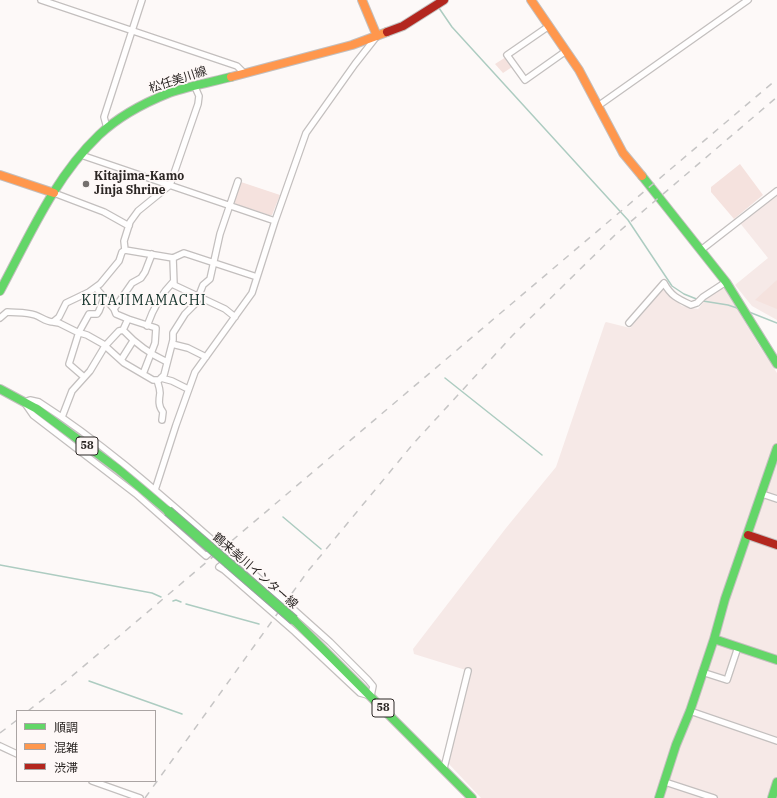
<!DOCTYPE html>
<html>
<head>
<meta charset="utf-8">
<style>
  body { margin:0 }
  #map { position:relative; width:777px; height:798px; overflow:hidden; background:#fdf9f8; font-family:"IBM Plex Serif","Noto Sans JP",serif }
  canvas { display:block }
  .legend { position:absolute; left:16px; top:710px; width:140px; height:72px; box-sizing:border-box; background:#fef8f7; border:1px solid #aaa4a3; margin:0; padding:5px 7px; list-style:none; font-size:12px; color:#2b2624 }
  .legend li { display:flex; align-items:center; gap:8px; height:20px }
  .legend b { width:20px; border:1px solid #aaa4a3 }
</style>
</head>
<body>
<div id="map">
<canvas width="777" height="798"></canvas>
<ul class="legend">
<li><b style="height:5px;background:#63d668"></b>順調</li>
<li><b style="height:5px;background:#ff974d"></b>混雑</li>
<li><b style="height:5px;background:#b3261e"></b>渋滞</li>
</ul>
</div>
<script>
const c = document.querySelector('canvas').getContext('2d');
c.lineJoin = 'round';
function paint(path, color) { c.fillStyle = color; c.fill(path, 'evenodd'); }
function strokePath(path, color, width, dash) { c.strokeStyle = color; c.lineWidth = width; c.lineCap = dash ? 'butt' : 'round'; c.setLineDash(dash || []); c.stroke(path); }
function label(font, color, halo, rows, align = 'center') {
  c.font = font + ' "IBM Plex Serif","Noto Sans JP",serif'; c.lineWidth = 3.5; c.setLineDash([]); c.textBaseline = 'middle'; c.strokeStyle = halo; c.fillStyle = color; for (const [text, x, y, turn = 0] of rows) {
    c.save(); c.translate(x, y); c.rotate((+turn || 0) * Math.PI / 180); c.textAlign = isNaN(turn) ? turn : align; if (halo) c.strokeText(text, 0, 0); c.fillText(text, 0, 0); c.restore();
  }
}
paint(new Path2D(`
  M 777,194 L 777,320 L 752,306 L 735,285 L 768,258 L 740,223 Z
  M 663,289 L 682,306 L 698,309 L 707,298 L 721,289 L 725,289 L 758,344 L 777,373 L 777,798 L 481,798 L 448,763 L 469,671 L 414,654 L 413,649 L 506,528 L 556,467 L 605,323 L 606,322 L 630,328 Z`), '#f6e9e7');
paint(new Path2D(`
  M 506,57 L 512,67 L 503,73 L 495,64 Z
  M 740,164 L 763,195 L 734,219 L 711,192 L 711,187 Z
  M 241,182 L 280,195 L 272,215 L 269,215 L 236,204 L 234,202 Z
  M 777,280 L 777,309 L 755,300 Z`), '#f5e2de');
strokePath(new Path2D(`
  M 439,8 L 452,27 L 628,220 L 672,286 L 684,294 L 699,300
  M 703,301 L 728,305 L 740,309
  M 749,312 L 777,323
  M 445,378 L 542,455
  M 283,517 L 321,549
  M 0,565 L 152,593 L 161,597
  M 173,601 L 176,600 L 181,602
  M 186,604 L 259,624
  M 89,681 L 182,714`), '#adccc1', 1.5);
const street = new Path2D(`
  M 41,0 L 237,66 L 244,73
  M 549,26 L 507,55 L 525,80 L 566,51
  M 598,106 L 748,0
  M 107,128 L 104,117 L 142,0
  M 81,155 L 275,221
  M 54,193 L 104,212 L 129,226
  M 125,250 L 173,258 L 184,253 L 257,277
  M 701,250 L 777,191
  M 173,258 L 174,285 L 225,309 L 235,317
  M 96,288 L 114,309 L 116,314 L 128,319 L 156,328 L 155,343 L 143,374
  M 114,309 L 132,283 L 141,278 L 145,272 L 152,254
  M 0,318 L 7,312 C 16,313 26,312 35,315 C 41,317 46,322 53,322 L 59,317 L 66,303 L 89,292 L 100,284 L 119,261 L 122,252 L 125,250 L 124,241 L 130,222 L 138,211 L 170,185 L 198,104 L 199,96 L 195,87
  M 128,319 L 123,330 C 136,344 150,354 167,362
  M 53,322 L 59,323 L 77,332 L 87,335 L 103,344 L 124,363 L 153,380 L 159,380 L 164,375 L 173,340 L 173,333 L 185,314 L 196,303 L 203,285 L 210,279 L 220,234 L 238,181
  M 629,323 L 664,283 C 671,296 678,299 691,305 L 697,303 L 703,297 L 726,282
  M 147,326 C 153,309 161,294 173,282
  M 172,344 L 188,348 L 206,357
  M 121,360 L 133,341
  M 84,377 L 69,364 L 79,332 L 89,314 L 97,314 L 99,311 L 104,298
  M 161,378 L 172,381 L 188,389
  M 157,380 C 158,384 160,388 160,393 C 159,400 158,406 163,412 L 162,420
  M 30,400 L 39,402 C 103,443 161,495 218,545 L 206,556 L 136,494 L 33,415 L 24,402 Z
  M 62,417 L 72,391 L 90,371 L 105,346 L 119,331 L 123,330
  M 155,490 L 176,425 L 195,372 L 252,293 L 275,221 L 306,133 L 355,64 L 377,36
  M 762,494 L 777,499
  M 234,556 L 330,642 L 368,680 L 373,686 L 371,696 L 360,693 L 295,632 L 224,570 L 219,567 Z
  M 702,672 L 727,680 L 738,647
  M 690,711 L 777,741
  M 0,746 L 17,754
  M 444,768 L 468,671
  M 92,781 L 140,798
  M 665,782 L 714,798`);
const fast = new Path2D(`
  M 642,176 L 726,282 L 777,364
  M 0,291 C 29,237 54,178 99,135 C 118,117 144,103 169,93 C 189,86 211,82 231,77
  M 0,389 L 37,409 L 118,469 L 168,511
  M 294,620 L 472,798
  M 714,639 L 777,660
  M 659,798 L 676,745 L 690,711 L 714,639 L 725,599 L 777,448
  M 772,798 L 777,782`);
const slow = new Path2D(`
  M 362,0 L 377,36
  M 531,0 L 579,70 L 623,153 L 642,176
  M 231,77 L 352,45 L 387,32
  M 0,175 L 54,193`);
const jam = new Path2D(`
  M 387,32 L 403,26 L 444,0
  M 748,535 L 777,545`);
strokePath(street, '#c3bfbe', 8);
strokePath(fast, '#c3bfbe', 10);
strokePath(slow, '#c3bfbe', 10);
strokePath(jam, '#c3bfbe', 10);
strokePath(street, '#fffefe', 5.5);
strokePath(fast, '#63d668', 8);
strokePath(slow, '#ff974d', 8);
strokePath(jam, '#b3261e', 8);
strokePath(new Path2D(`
  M 28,711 L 65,682 L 777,79
  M 0,733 L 17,720
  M 145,798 L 308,571 L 413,444 L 513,335 L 615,235 L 777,97`), '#c6c5c5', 1.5, [7, 7]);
const fastBridge = new Path2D(`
  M 168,511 L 294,620`);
strokePath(fastBridge, '#97a39f', 11, []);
strokePath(fastBridge, '#63d668', 9);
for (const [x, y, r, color] of [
  [86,184,4,"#74706e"]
]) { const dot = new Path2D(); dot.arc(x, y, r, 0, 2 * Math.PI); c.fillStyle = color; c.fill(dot); strokePath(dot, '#fef8f7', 1.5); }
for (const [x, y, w] of [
  [87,446,22],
  [383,708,22]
]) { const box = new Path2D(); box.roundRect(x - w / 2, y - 9, w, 18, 3); c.fillStyle = '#fef8f7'; c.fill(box); strokePath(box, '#2b2624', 1); }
label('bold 11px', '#2b2624', null, [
  ["58",87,446],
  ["58",383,708]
]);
label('12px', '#2b2624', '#fef8f7', [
  ["松任美川線",178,80,-18],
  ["鶴来美川インター線",255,571,41]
]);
label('bold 12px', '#2b2624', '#fef8f7', [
  ["Kitajima-Kamo",94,177],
  ["Jinja Shrine",94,191]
], 'left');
c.letterSpacing = '1px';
label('14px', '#133129', '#fef8f7', [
  ["KITAJIMAMACHI",144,301]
]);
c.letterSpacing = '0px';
</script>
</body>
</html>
